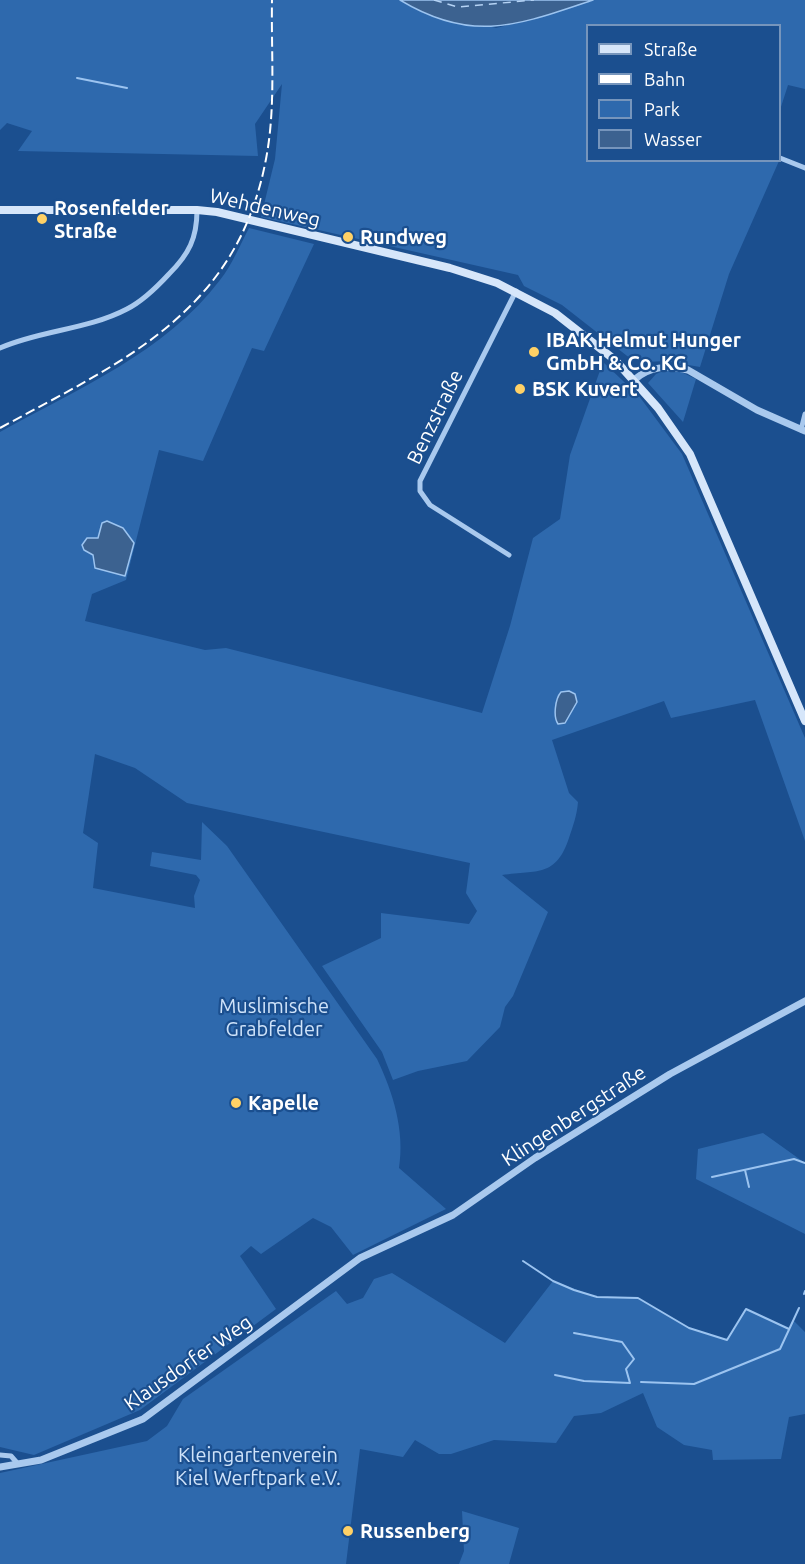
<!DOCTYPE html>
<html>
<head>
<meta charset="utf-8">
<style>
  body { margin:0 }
  #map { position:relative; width:805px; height:1564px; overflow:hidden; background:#1b4f8f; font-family:Ubuntu,sans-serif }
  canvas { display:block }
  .legend { position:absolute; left:586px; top:24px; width:195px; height:138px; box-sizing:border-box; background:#1b4f8f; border:2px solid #7695bc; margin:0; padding:8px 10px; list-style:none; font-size:18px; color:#fff }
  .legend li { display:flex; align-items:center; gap:12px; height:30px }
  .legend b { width:30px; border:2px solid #7695bc }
</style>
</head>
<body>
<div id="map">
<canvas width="805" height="1564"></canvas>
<ul class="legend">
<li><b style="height:8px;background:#d6e6fa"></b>Straße</li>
<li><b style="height:8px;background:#fff"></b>Bahn</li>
<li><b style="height:16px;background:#2e69ad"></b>Park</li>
<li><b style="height:16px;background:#3c6290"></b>Wasser</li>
</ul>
</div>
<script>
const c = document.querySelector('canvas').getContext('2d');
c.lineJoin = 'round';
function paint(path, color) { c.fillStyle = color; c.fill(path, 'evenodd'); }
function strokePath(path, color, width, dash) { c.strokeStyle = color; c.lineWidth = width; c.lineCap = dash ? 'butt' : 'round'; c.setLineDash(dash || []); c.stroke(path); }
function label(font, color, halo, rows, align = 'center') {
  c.font = font + ' Ubuntu,sans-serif'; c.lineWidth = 4.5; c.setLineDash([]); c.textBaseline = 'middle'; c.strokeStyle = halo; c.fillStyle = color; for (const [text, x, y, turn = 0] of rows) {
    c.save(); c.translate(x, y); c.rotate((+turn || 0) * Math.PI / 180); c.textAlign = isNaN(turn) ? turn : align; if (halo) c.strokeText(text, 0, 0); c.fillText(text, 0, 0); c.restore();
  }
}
paint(new Path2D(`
  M 0,0 L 400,0 L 410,6 L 496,28 L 541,17 L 593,0 L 805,0 L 805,89 L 788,85 L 780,110 L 780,26 L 588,26 L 588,160 L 779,161 L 729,274 L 700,367 L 665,361 L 647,362 L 631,359 L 562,305 L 524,286 L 518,275 L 261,217 L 275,159 L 282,84 L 255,124 L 258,156 L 18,151 L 32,131 L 7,123 L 0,130 Z
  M 249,228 L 314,244 L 264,351 L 252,348 L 203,461 L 159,450 L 126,580 L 92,594 L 85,621 L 205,650 L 226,648 L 482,713 L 510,626 L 533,538 L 560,519 L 570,455 L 603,362 L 639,396 L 682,454 L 805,738 L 805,841 L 755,700 L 671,718 L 664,701 L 552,740 L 569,793 L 578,802 C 577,815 573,826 569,838 C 556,877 538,870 502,875 L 548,912 L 513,996 L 505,1007 L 500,1027 L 467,1061 L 418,1071 L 393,1080 L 382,1052 L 322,966 L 381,938 L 381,913 L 469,924 L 477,911 L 466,893 L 470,863 L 187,803 L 135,768 L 95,754 L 83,833 L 98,843 L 93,888 L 195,908 L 194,896 L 200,880 L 196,875 L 150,866 L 152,852 L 201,860 L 202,822 L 227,846 L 377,1059 C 393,1092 405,1131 399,1168 L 446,1209 L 353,1255 L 331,1227 L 313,1218 L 261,1254 L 251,1246 L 240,1256 L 276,1309 L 140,1410 L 34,1455 L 0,1447 L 0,432 C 77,389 166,352 220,280 C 232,265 240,245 249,228 Z
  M 666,370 L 677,370 L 696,379 L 683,422 L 648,383 L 656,374 Z
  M 763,1133 L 805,1163 L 805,1234 L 696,1179 L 698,1149 Z
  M 392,1273 L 505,1343 L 553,1281 L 597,1297 L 638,1298 L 689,1328 L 727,1340 L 746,1309 L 789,1329 L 793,1320 L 805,1332 L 805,1414 L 789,1417 L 781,1459 L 713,1460 L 712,1450 L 684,1445 L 657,1427 L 643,1393 L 601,1413 L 574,1416 L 556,1443 L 494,1440 L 451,1454 L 439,1454 L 415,1440 L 403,1457 L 360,1449 L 346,1564 L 0,1564 L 0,1473 L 147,1441 L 167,1426 L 183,1399 L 336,1291 L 347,1304 L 363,1298 L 374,1279 Z
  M 462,1511 L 519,1528 L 509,1564 L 459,1564 L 464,1551 Z`), '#2e69ad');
const water = new Path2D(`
  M 400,0 L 593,0 C 518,25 473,44 400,0 Z
  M 107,521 L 123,528 L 134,543 L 125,576 L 95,568 L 93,555 L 84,550 L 82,545 L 87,538 L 98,538 L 102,523 Z
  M 569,691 L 575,694 L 577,702 L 565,723 L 558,724 C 553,717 555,699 561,692 Z`);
paint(water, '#3c6290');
strokePath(water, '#9cc4f0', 1.5);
strokePath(new Path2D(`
  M 77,78 L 127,88
  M 745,1170 L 749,1187
  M 712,1177 L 794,1159 L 805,1163
  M 523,1261 L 553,1281 L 574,1290 L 597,1297 L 638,1298 L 689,1328 L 727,1340 L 746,1309 L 789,1329
  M 804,1294 L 805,1291
  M 555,1375 L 584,1381 L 630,1383 L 626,1369 L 634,1359 L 622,1342 L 574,1333
  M 641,1382 L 694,1384 L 780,1349 L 799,1308`), '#9cc4f0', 2);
strokePath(new Path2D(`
  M 434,0 L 458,7 L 534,0`), '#b5d3f5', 1.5, [8, 6]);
strokePath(new Path2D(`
  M 780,158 L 805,168
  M 0,348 C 41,330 87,330 127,309 C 143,301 157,287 169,274 C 189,254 197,238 197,210
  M 801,430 L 805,414
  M 509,555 L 430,505 L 420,491 L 420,481 L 516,291
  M 0,1455 L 11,1456 L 18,1464`), '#a9c9ee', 5);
strokePath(new Path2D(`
  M 634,380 C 650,366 668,365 688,370 L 757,410 L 805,431
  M 0,1467 L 41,1460 L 143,1419 L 360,1258 L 453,1215 L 535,1158 L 670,1074 L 805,1001`), '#a9c9ee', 7);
strokePath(new Path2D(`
  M 0,210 L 197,210 L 217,212 L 450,268 L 497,283 L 555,313 L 615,360 L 658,408 L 690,454 L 805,721`), '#d6e6fa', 8);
strokePath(new Path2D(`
  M 0,428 C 123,361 237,313 266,159 C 276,107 271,52 272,0`), '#fff', 2, [10, 4.5]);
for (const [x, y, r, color] of [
  [42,219,6,"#ffd166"],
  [348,237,6,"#ffd166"],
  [534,352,6,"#ffd166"],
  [520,389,6,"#ffd166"],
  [236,1103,6,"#ffd166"],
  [348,1531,6,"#ffd166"]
]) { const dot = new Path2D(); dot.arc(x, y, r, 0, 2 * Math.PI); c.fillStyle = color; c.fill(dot); strokePath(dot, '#1b4f8f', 2); }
label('bold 20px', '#fff', '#1b4f8f', [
  ["Rosenfelder",54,208],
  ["Straße",54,231],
  ["Rundweg",360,237],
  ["IBAK Helmut Hunger",546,340],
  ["GmbH & Co. KG",546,363],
  ["BSK Kuvert",532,389],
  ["Kapelle",248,1103],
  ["Russenberg",360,1531]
], 'left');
label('20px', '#fff', '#1b4f8f', [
  ["Wehdenweg",265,208,13],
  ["Benzstraße",435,417,-64],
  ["Klingenbergstraße",574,1116,-33],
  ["Klausdorfer Weg",188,1363,-35]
]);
label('20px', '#cfe3fa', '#1b4f8f', [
  ["Muslimische",274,1006],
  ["Grabfelder",274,1029],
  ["Kleingartenverein",258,1455],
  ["Kiel Werftpark e.V.",258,1478]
]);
</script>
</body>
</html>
